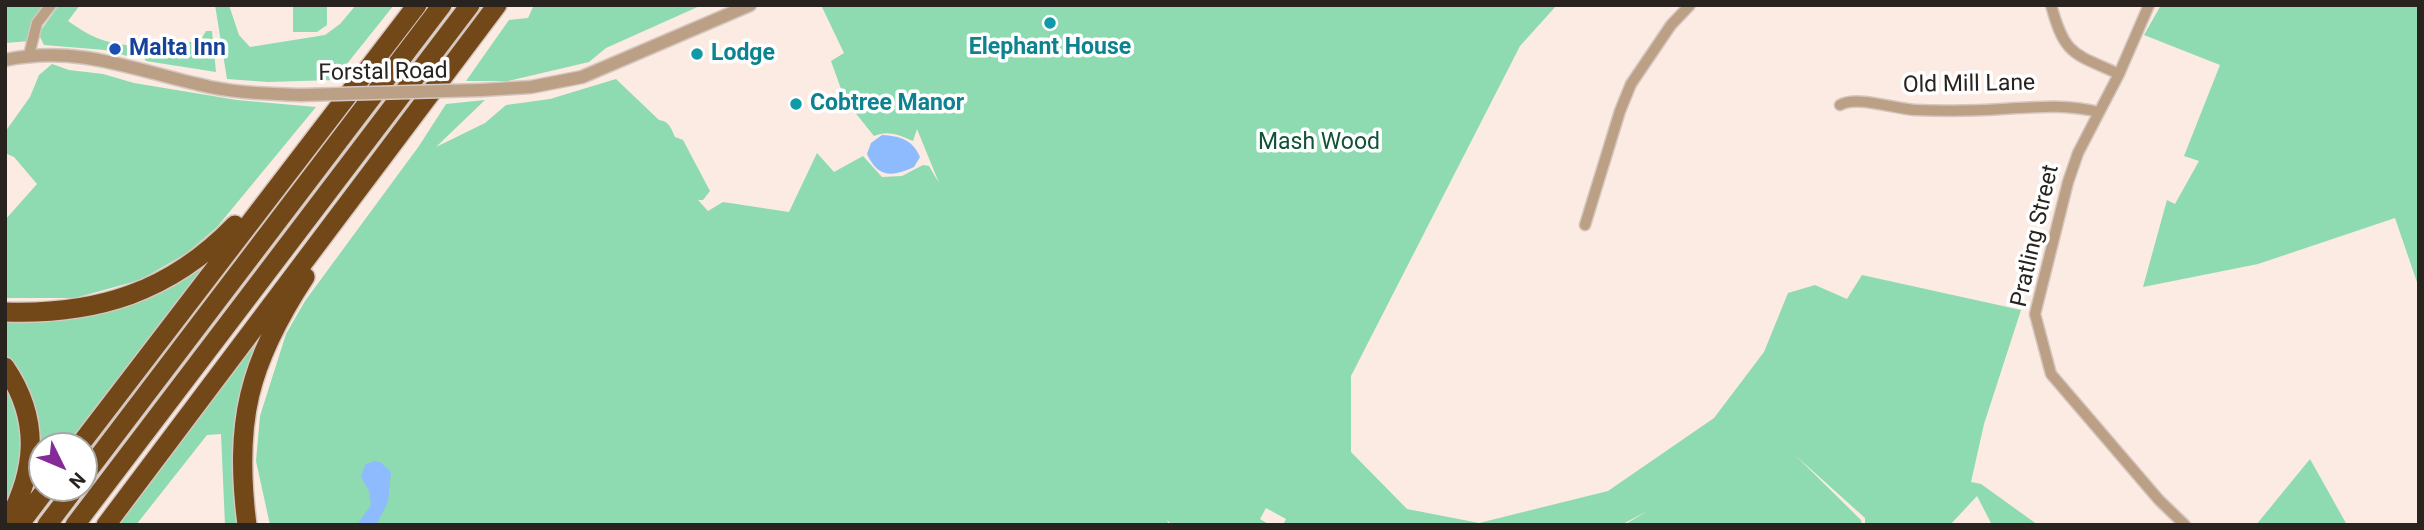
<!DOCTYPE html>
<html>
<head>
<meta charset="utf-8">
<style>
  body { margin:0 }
  #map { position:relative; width:2424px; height:530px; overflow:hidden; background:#fbebe3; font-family:Roboto,sans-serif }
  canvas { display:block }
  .frame { position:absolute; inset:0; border:7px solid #292320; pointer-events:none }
  .north { position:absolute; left:28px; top:432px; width:70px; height:70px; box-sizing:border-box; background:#fff; border:2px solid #a9a7a6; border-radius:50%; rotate:133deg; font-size:19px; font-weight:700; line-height:28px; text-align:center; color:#292320 }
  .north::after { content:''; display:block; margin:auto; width:24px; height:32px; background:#842b98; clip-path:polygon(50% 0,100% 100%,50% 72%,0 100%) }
</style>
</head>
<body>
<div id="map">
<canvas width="2424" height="530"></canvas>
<div class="frame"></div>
<div class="north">N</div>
</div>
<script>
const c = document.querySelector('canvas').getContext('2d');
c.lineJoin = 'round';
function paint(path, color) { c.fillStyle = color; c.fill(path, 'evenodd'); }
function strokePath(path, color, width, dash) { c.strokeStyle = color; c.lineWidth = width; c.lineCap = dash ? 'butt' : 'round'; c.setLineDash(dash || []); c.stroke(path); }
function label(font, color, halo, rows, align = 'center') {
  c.font = font + ' Roboto,sans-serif'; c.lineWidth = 7; c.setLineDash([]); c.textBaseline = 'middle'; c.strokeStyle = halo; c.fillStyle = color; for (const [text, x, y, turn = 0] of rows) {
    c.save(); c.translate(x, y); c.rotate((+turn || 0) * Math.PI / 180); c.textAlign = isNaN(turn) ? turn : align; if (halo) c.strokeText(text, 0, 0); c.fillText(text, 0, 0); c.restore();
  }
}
paint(new Path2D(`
  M 5,5 L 47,5 L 30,29 L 30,41 L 5,43 Z
  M 59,5 L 80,5 L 68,21 C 77,27 87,34 97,38 C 129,51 167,45 200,41 L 206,31 L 212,31 L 216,72 L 146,61 L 143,56 L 144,51 L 138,51 L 131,57 L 105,50 L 44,45 L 40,37 L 41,30 Z
  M 215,5 L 229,5 L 239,35 L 250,47 L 325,35 L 340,24 L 356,5 L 394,5 L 334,80 L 268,82 L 227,79 Z
  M 293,5 L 327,5 L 327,25 L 317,32 L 293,32 Z
  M 534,5 L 702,5 L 606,48 L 589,62 L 508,81 L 466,81 L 509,20 L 528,18 Z
  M 821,5 L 1557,5 L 1520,46 L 1351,376 L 1351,452 L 1407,509 L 1479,523 L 1608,491 L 1714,418 L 1764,352 L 1788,293 L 1815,285 L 1847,299 L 1862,275 L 2021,310 L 1984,424 L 1971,482 L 1981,484 L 2038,525 L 1992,525 L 1977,496 L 1950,525 L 1865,525 L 1865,518 L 1795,455 L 1861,520 L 1862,525 L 1624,525 L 1649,510 L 1621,525 L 1283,525 L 1286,519 L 1266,508 L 1260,519 L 1270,525 L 1172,525 L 1167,520 L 1169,525 L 270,525 L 256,461 L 260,416 L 286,334 L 305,301 L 419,146 L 446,104 L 485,100 L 436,147 L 485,123 L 506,105 L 550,99 L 616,79 L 659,120 C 669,121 671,128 675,137 L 683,140 L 710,191 L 703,200 L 698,200 L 708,211 L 723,202 L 789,212 L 817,153 L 834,172 L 863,156 L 882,177 L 902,176 L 923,165 L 929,166 L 939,183 L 917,129 L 913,141 C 899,135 888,130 874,136 L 845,100 L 831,61 L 844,53 Z
  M 2161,5 L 2419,5 L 2419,288 L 2395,218 L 2258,264 L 2143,287 L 2167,200 L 2175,204 L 2199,161 L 2184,156 L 2220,65 L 2144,35 Z
  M 52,64 L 69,70 L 103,74 L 134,83 L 237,100 L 316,107 L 217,227 L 187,253 L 140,280 L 75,298 L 5,298 L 5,220 L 37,184 L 14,157 L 5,153 L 5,132 L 30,97 L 39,75 Z
  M 226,243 L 68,446 L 42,446 L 42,472 L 36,468 L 20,376 L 5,354 L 5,317 L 70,317 Z
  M 258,337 L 241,525 L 225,525 L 221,434 L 207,435 L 136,525 L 116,525 Z
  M 5,376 L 13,390 L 25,448 L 5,513 Z
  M 2310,459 L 2347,525 L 2256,525 Z`), '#8edab1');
paint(new Path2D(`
  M 882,135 C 900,136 913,140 920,157 L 914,167 C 892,177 878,178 867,154 L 871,143 Z
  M 374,461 L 380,462 L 391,472 L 388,502 L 376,525 L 357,525 L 371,505 L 369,491 L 361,477 L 365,465 Z`), '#8ebbfd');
const minor = new Path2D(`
  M 2051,5 C 2065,56 2073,53 2119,74
  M 2149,5 L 2119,74 L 2078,153 L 2068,182 L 2035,314 L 2051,374 L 2159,500 L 2185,525
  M 29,55 L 37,23 L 51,5
  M 1840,105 C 1856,95 1895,109 1915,110 C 1944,111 1973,111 2002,109 C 2036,107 2065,104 2099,112
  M 1585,225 L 1620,111 L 1631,84 L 1671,25 L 1690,5`);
const tertiary = new Path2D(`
  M 5,60 C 81,44 138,72 210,87 C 240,93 270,94 301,95
  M 482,90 L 531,87 L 582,77 L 750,5`);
const motorway = new Path2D(`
  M 5,312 C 97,315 170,292 235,225
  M 5,367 C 41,420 36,471 6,525
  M 79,446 L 417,5
  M 84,476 L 442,5
  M 19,525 L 47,488
  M 47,525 L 75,488
  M 75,525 L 470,5
  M 106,525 L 497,5
  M 247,525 C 234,422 248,364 305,277`);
strokePath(minor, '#d5c7c0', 13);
strokePath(tertiary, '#d5c7c0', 15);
strokePath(motorway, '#d5c7c0', 22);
strokePath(minor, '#bba086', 10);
strokePath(tertiary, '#bba086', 12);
strokePath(motorway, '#734818', 19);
const tertiaryBridge = new Path2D(`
  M 301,95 L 482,90`);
strokePath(tertiaryBridge, '#d5c7c0', 15, []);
strokePath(tertiaryBridge, '#bba086', 12);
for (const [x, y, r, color] of [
  [1050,23,7,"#0f9aa8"],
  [115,49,7,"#1a4fb4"],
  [697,54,7,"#0f9aa8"],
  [796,104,7,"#0f9aa8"]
]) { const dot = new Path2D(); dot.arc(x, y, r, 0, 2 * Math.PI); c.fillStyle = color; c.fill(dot); strokePath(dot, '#fff', 2.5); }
label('bold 23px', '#0d838f', '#fff', [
  ["Elephant House",1050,48,"center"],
  ["Lodge",711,54],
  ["Cobtree Manor",810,104]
], 'left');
label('bold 23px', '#164399', '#fff', [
  ["Malta Inn",129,49]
], 'left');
label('23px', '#292320', '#fff', [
  ["Forstal Road",383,73,-1],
  ["Old Mill Lane",1969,85,-1],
  ["Pratling Street",2036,236,-77]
]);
label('23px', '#105336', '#fff', [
  ["Mash Wood",1319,143]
]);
</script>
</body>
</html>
